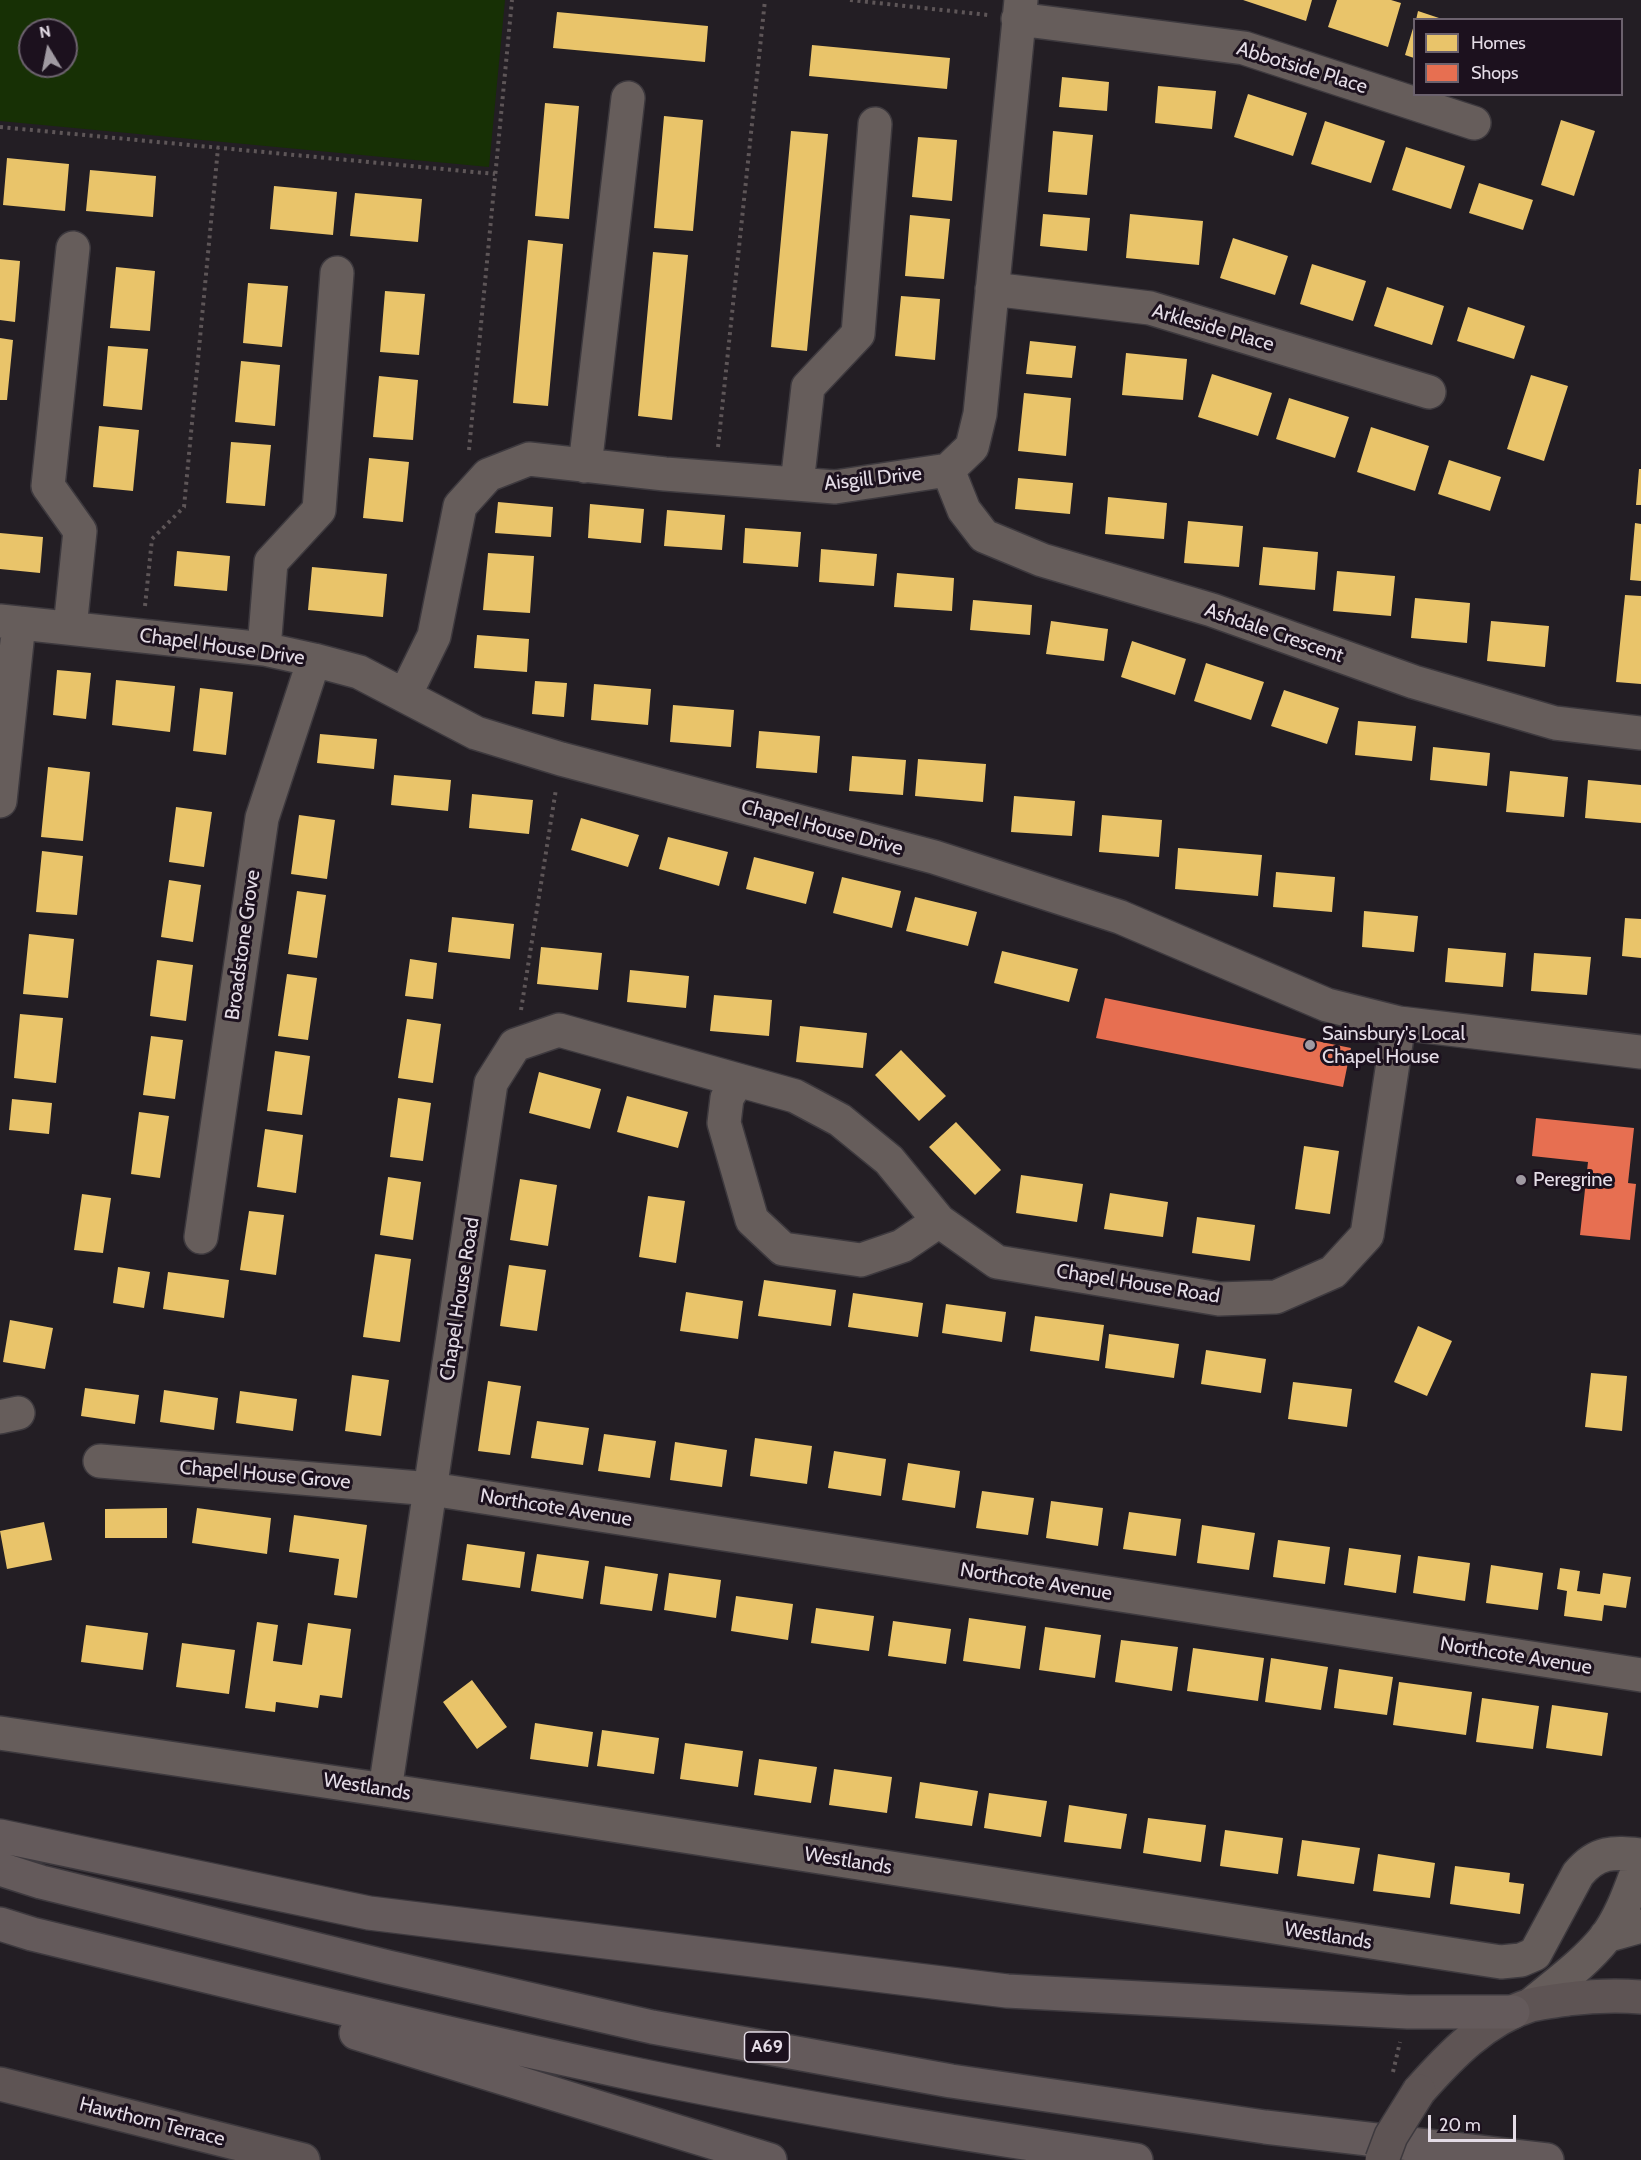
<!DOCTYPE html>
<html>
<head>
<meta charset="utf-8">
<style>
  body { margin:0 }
  #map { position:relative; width:1641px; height:2160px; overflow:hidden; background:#231e24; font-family:Cabin,sans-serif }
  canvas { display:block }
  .legend { position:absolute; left:1413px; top:18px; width:210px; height:78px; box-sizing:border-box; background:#1c111e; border:2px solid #6c626e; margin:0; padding:8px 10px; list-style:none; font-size:18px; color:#e4dce6 }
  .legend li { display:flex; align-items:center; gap:12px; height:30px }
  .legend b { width:30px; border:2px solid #6c626e }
  .north { position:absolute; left:18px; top:18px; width:60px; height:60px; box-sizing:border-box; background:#1c111e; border:2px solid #6c626e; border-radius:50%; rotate:350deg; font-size:16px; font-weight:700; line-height:24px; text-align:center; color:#e4dce6 }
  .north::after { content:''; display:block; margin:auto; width:21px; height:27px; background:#a09aa2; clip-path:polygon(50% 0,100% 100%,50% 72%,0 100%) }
  .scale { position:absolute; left:1428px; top:2115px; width:88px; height:27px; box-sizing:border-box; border:3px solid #e4dce6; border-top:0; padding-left:8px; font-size:18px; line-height:21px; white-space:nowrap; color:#e4dce6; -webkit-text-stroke:4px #1c111e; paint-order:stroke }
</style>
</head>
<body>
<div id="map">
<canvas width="1641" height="2160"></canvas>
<ul class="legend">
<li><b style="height:16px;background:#e9c46a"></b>Homes</li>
<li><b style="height:16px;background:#e76f51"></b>Shops</li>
</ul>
<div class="north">N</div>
<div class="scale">20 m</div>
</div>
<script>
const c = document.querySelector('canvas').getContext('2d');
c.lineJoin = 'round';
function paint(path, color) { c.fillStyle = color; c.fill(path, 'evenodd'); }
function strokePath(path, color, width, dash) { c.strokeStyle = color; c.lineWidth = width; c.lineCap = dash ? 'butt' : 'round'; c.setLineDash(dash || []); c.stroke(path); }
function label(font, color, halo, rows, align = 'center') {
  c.font = font + ' Cabin,sans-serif'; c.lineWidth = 6; c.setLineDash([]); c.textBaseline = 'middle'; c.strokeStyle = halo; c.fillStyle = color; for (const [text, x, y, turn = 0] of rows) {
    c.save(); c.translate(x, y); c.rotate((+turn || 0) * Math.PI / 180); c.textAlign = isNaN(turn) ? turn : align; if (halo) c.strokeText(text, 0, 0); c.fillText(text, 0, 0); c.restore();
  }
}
paint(new Path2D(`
  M 0,0 L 505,0 L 489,167 L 0,121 ZM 30,30 L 66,30 L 66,66 L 30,66 Z`), '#173005');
paint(new Path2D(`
  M 1243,0 L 1312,0 L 1306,21 Z
  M 1337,0 L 1391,0 L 1401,3 L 1388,47 L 1328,27 Z
  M 1418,11 L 1442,19 L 1442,20 L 1416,20 Z
  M 557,12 L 708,26 L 705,62 L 553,48 Z
  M 1414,25 L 1414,58 L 1405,55 Z
  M 812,45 L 950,58 L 947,89 L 809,76 Z
  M 1062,77 L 1109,82 L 1107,111 L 1059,107 Z
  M 1158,86 L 1216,91 L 1212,129 L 1155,123 Z
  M 1248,94 L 1307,113 L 1293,156 L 1234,137 Z
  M 545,103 L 579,106 L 569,219 L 535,216 Z
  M 664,116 L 703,120 L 693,231 L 654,228 Z
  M 1561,120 L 1595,131 L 1574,196 L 1541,185 Z
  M 1325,121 L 1385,141 L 1371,183 L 1311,164 Z
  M 791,131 L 828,134 L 807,351 L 771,347 Z
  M 1053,131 L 1093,135 L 1087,195 L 1048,192 Z
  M 918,137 L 957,140 L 952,201 L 912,197 Z
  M 1406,147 L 1465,166 L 1451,209 L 1392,190 Z
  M 7,158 L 69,164 L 65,211 L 3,205 Z
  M 90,170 L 156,176 L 153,217 L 86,211 Z
  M 1479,183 L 1533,200 L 1523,230 L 1469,213 Z
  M 274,186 L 337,192 L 333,235 L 270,229 Z
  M 355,193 L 422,199 L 418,242 L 350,236 Z
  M 1043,214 L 1090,218 L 1087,251 L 1040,246 Z
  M 1130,214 L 1203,221 L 1199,265 L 1126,258 Z
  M 910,215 L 950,219 L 944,279 L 905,276 Z
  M 1233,238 L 1288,256 L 1275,295 L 1220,278 Z
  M 528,240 L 563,244 L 548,406 L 513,403 Z
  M 653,252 L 688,255 L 672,420 L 638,416 Z
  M 0,259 L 20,261 L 15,322 L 0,320 Z
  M 1312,264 L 1366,281 L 1353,321 L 1300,304 Z
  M 116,267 L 155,271 L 150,331 L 110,328 Z
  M 248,283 L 288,286 L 282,347 L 243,343 Z
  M 1387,287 L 1444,306 L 1432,345 L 1374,326 Z
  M 385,291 L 425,294 L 419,355 L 380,352 Z
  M 901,296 L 940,299 L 935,360 L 895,356 Z
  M 1468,307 L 1525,326 L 1514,359 L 1457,341 Z
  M 0,338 L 13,340 L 7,400 L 0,400 Z
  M 1030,341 L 1076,346 L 1072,378 L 1026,374 Z
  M 108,346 L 148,349 L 142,410 L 103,406 Z
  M 1126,353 L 1187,359 L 1183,400 L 1122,395 Z
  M 241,361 L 280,365 L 275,426 L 235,422 Z
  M 1212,374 L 1272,393 L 1258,436 L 1198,417 Z
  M 1531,375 L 1568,386 L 1544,461 L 1507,449 Z
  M 379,376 L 418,380 L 413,440 L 373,437 Z
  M 1024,393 L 1071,398 L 1066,456 L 1018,451 Z
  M 1289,398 L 1349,417 L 1335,458 L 1276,439 Z
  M 99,426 L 139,430 L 133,491 L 93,487 Z
  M 1371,427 L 1429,446 L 1415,491 L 1357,472 Z
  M 231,442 L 271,445 L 265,506 L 226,503 Z
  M 369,458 L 409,462 L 403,522 L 363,518 Z
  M 1449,460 L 1501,477 L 1490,511 L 1438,494 Z
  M 1639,469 L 1641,469 L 1641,505 L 1636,505 Z
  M 1018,478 L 1073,483 L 1070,514 L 1015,509 Z
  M 1108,497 L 1167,503 L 1164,539 L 1105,534 Z
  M 498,502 L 553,507 L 551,537 L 495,533 Z
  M 590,504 L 644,509 L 641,543 L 588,538 Z
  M 667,510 L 725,515 L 722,550 L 664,546 Z
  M 1188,521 L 1243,526 L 1239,567 L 1184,563 Z
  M 1635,523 L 1641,524 L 1641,581 L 1630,580 Z
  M 745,528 L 801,532 L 798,567 L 743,563 Z
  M 0,533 L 43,537 L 40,573 L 0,569 Z
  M 1263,547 L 1318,552 L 1315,590 L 1259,585 Z
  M 821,549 L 877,554 L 874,586 L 819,582 Z
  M 177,551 L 230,556 L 227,591 L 174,586 Z
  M 488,553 L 534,556 L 530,613 L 483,610 Z
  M 312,567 L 387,574 L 383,617 L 308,610 Z
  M 1337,571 L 1395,576 L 1391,616 L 1333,611 Z
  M 897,573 L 954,578 L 952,611 L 894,607 Z
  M 1625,595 L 1641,596 L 1641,684 L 1616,682 Z
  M 1415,598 L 1470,603 L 1467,643 L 1411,638 Z
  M 973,600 L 1032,605 L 1030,635 L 970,630 Z
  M 1051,621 L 1108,629 L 1104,661 L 1046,654 Z
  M 1491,621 L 1549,626 L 1545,667 L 1487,661 Z
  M 477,635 L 529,639 L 527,672 L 474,668 Z
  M 1132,641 L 1186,659 L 1175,695 L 1121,677 Z
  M 1206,663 L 1264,682 L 1251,720 L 1194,701 Z
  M 57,670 L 91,673 L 86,719 L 53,715 Z
  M 116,680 L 175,686 L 170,732 L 112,725 Z
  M 535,681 L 567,683 L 564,717 L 532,714 Z
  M 594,684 L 651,689 L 648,725 L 591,720 Z
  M 200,688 L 233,692 L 226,755 L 193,751 Z
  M 1284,690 L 1339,708 L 1327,744 L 1271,726 Z
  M 673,705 L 734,710 L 731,747 L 670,742 Z
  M 1358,721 L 1416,726 L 1412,761 L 1355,755 Z
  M 759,731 L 820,736 L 817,773 L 756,768 Z
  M 320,734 L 377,739 L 374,769 L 317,763 Z
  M 1433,747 L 1490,753 L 1487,786 L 1430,780 Z
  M 852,756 L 906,760 L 903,795 L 849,791 Z
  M 918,759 L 986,764 L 983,802 L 915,796 Z
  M 48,767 L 90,772 L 83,841 L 41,837 Z
  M 1510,771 L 1568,777 L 1564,817 L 1506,812 Z
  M 394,775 L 451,780 L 448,811 L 391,805 Z
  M 1588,780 L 1641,785 L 1641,823 L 1585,818 Z
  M 472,794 L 533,800 L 529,834 L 469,828 Z
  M 1014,796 L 1075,801 L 1072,836 L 1011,832 Z
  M 176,807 L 212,812 L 204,867 L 169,862 Z
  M 299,815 L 335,820 L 327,879 L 291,874 Z
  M 1102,815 L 1162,820 L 1159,857 L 1099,852 Z
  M 581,818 L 639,835 L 628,867 L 571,850 Z
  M 668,837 L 728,852 L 719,886 L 659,869 Z
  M 1178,848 L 1262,855 L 1258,896 L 1175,889 Z
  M 42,851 L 83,856 L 77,915 L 36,912 Z
  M 754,857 L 814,872 L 806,904 L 746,889 Z
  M 1276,872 L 1335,877 L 1332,912 L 1273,907 Z
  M 842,877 L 901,891 L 892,928 L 833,913 Z
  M 169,880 L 201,885 L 193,942 L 161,937 Z
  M 297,891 L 326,895 L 317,958 L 288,954 Z
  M 915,897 L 977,912 L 968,946 L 906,931 Z
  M 1364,911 L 1418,916 L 1414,952 L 1362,947 Z
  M 452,917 L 514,924 L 510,959 L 448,952 Z
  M 1625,918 L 1641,919 L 1641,958 L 1622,956 Z
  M 29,934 L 74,939 L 68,998 L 23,994 Z
  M 541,947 L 602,953 L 598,990 L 537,984 Z
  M 1448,948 L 1506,953 L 1503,987 L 1445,982 Z
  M 1002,951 L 1078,969 L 1069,1002 L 994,983 Z
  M 1534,953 L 1591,957 L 1587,995 L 1531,991 Z
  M 410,959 L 437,963 L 433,999 L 405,996 Z
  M 157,960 L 193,965 L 186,1021 L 150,1016 Z
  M 630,970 L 689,976 L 686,1008 L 627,1002 Z
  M 287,974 L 317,978 L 308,1040 L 278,1036 Z
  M 714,995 L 772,1000 L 769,1036 L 710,1031 Z
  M 20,1014 L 63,1018 L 56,1083 L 14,1078 Z
  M 407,1019 L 441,1024 L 433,1083 L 398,1078 Z
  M 800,1026 L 867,1033 L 863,1068 L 796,1062 Z
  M 151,1036 L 183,1040 L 175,1099 L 143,1095 Z
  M 901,1050 L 946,1096 L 919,1121 L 875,1075 Z
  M 275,1051 L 310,1056 L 302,1115 L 267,1111 Z
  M 539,1072 L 601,1089 L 590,1129 L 529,1113 Z
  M 627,1096 L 688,1112 L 678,1148 L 617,1132 Z
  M 398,1098 L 431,1103 L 423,1161 L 390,1157 Z
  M 12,1099 L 52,1103 L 49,1134 L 9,1130 Z
  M 139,1112 L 169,1116 L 160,1178 L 131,1174 Z
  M 956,1122 L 1001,1170 L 975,1195 L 929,1147 Z
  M 265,1129 L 303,1135 L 296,1193 L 257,1187 Z
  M 1304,1146 L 1339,1151 L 1330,1214 L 1295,1209 Z
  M 1021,1175 L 1083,1184 L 1077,1222 L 1016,1213 Z
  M 388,1177 L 421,1182 L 413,1240 L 380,1235 Z
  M 520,1179 L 557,1185 L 548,1246 L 510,1240 Z
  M 1110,1193 L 1168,1202 L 1163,1237 L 1104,1229 Z
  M 82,1194 L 111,1198 L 103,1253 L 74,1250 Z
  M 648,1196 L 685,1201 L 676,1263 L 639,1257 Z
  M 249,1211 L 284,1215 L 276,1275 L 240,1270 Z
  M 1197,1217 L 1255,1225 L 1250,1261 L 1192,1253 Z
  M 375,1254 L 411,1259 L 400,1342 L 363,1337 Z
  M 509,1265 L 546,1270 L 537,1331 L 500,1326 Z
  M 118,1267 L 150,1272 L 144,1308 L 113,1303 Z
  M 168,1272 L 229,1280 L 224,1318 L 163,1309 Z
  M 764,1280 L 836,1290 L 831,1326 L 758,1316 Z
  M 686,1292 L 743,1301 L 738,1339 L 680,1331 Z
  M 853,1293 L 923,1303 L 918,1337 L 848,1327 Z
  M 946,1304 L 1006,1312 L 1002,1342 L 942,1333 Z
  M 1035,1316 L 1104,1325 L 1099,1361 L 1030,1351 Z
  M 10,1320 L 53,1328 L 45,1369 L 3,1362 Z
  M 1418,1326 L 1452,1341 L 1427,1396 L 1394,1382 Z
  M 1109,1334 L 1179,1344 L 1174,1378 L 1105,1368 Z
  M 1206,1350 L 1266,1359 L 1261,1393 L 1201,1384 Z
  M 1591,1373 L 1627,1376 L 1622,1431 L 1585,1427 Z
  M 352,1375 L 389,1380 L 381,1436 L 345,1431 Z
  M 488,1381 L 521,1386 L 510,1455 L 478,1451 Z
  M 1293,1382 L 1352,1389 L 1347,1427 L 1288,1419 Z
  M 85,1388 L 139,1395 L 135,1424 L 81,1416 Z
  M 164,1390 L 218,1398 L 214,1430 L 160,1422 Z
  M 240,1391 L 297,1399 L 293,1431 L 236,1423 Z
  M 537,1421 L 589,1428 L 583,1465 L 531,1458 Z
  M 604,1434 L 656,1441 L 650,1478 L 598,1471 Z
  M 755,1438 L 812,1446 L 807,1484 L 750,1476 Z
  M 675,1442 L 727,1450 L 722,1487 L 670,1480 Z
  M 834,1451 L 886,1459 L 881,1496 L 828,1488 Z
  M 908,1463 L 960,1471 L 955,1508 L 902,1500 Z
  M 982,1491 L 1034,1498 L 1028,1535 L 976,1528 Z
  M 1051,1501 L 1103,1508 L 1098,1546 L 1046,1538 Z
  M 167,1508 L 167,1538 L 105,1538 L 105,1509 Z
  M 197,1508 L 271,1518 L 267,1554 L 192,1543 Z
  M 1129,1512 L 1181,1519 L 1176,1556 L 1123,1549 Z
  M 294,1515 L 367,1525 L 357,1598 L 334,1595 L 339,1559 L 289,1552 Z
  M 44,1522 L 52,1560 L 7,1569 L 0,1531 Z
  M 1202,1525 L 1255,1533 L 1249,1570 L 1197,1563 Z
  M 1278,1540 L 1330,1547 L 1325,1584 L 1273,1577 Z
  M 467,1544 L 525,1552 L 520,1588 L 462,1580 Z
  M 1349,1548 L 1401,1555 L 1396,1593 L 1344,1585 Z
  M 537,1554 L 589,1561 L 583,1599 L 531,1591 Z
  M 1418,1556 L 1470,1563 L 1465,1601 L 1413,1593 Z
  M 1491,1565 L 1543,1573 L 1538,1610 L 1486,1603 Z
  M 605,1566 L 658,1574 L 652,1611 L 600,1604 Z
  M 1560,1568 L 1580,1571 L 1577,1591 L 1600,1594 L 1603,1573 L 1631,1577 L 1626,1608 L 1604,1605 L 1602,1621 L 1564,1616 L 1567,1591 L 1557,1589 Z
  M 669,1573 L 721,1580 L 716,1618 L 664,1610 Z
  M 736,1596 L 793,1604 L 788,1640 L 731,1631 Z
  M 816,1608 L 874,1616 L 869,1651 L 811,1643 Z
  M 969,1618 L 1026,1626 L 1020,1669 L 963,1661 Z
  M 893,1621 L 951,1629 L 946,1664 L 888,1656 Z
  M 257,1622 L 278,1625 L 273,1661 L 302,1665 L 308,1623 L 351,1629 L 342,1698 L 320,1695 L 318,1708 L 276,1702 L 275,1712 L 245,1708 Z
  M 86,1625 L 148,1633 L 143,1670 L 81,1662 Z
  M 1045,1627 L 1101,1635 L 1095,1678 L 1039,1670 Z
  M 1121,1640 L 1178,1647 L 1172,1691 L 1115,1682 Z
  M 182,1643 L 235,1650 L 229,1694 L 176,1687 Z
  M 1193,1648 L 1264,1658 L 1258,1701 L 1187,1691 Z
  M 1271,1658 L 1328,1667 L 1321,1710 L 1265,1702 Z
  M 1339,1669 L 1393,1677 L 1387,1715 L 1334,1708 Z
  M 472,1680 L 507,1727 L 477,1749 L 443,1702 Z
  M 1399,1682 L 1472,1692 L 1466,1735 L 1393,1725 Z
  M 1482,1698 L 1539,1706 L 1533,1749 L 1476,1742 Z
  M 1552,1705 L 1608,1713 L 1602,1756 L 1546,1748 Z
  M 535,1723 L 593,1732 L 588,1767 L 530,1759 Z
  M 602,1730 L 659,1738 L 654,1774 L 597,1766 Z
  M 685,1743 L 743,1751 L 738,1787 L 680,1779 Z
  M 759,1759 L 817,1767 L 811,1803 L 754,1795 Z
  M 834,1769 L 892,1777 L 887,1813 L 829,1805 Z
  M 920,1782 L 978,1791 L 972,1826 L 915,1818 Z
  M 989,1793 L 1047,1801 L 1041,1837 L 984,1828 Z
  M 1069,1805 L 1127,1814 L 1121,1849 L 1064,1842 Z
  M 1148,1818 L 1206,1825 L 1201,1862 L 1143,1853 Z
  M 1225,1830 L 1283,1838 L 1278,1874 L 1220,1866 Z
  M 1302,1840 L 1360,1848 L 1354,1884 L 1297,1876 Z
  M 1378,1854 L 1435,1863 L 1430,1898 L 1373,1891 Z
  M 1455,1866 L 1510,1873 L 1509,1882 L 1524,1884 L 1520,1914 L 1450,1904 Z`), '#e9c46a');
paint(new Path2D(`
  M 1105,998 L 1351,1048 L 1343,1087 L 1096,1038 Z
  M 1536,1118 L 1634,1128 L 1628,1183 L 1636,1184 L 1630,1240 L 1580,1235 L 1588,1162 L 1532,1156 Z`), '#e76f51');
const minor = new Path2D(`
  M 1018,19 L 1244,48 L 1474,123
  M 992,289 L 1150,308 L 1429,392
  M 585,466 L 628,98
  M 948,470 L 964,510 L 984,536 L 1042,560 L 1212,610 L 1414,682 L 1555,723 L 1641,733
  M 797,484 L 808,387 L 858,334 L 875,124
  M 0,621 L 264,649 L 314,660 L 359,672 L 476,733 L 561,759 L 934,857 L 1120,917 L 1327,1005 L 1399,1023 L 1641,1052
  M 70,628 L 80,531 L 48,486 L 73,248
  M 264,649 L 271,562 L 319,510 L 337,273
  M 405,695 L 434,636 L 460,506 L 488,475 L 529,459 L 665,474 L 835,487 L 948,470 L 972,447 L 980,414 L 1021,0
  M 0,801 L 19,623
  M 738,1080 L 727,1098 L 724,1123 L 752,1220 L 783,1249 L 861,1260 L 902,1246 L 939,1221
  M 201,1237 L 262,818 L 314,660
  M 0,1417 L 18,1413
  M 100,1461 L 431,1489 L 1641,1675
  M 0,1733 L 385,1790 L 1501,1962 L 1521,1960 L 1535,1954 L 1578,1874 C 1597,1851 1613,1852 1641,1855
  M 385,1790 L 491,1083 L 515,1045 L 559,1030 L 795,1096 L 840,1120 L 889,1160 L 939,1221 L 997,1262 L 1219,1299 L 1276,1297 L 1333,1272 L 1367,1235 L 1399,1023
  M 1606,1936 L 1641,1926
  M 1532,2004 C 1557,1983 1585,1963 1605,1938 C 1622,1916 1631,1887 1641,1861`);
const major = new Path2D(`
  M 0,2084 L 303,2160
  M 1419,2091 C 1450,2056 1485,2019 1531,2005 C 1543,2002 1556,2001 1568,1999 C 1592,1996 1616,1995 1641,1997`);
const highway = new Path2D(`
  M 0,1836 L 369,1913 L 1007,1991 L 1408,2012 L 1513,2012
  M 0,1869 L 41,1882 L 388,1967 L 652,2027 L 951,2081 L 1265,2127 L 1547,2160
  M 0,1924 L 32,1934 C 234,1983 436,2032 639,2075 C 803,2109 970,2135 1136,2160
  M 356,2033 L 770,2160`);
strokePath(minor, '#3d393e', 36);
strokePath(major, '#3d393e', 36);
strokePath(highway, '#3d393e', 36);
strokePath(new Path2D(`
  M 850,0 L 988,15
  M 0,127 L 495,174
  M 718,447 L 765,0
  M 469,450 L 512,0
  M 145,606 L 152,539 L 184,507 L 218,148
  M 521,1010 L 556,789
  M 1393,2072 L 1400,2042`), '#5e5658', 4, [3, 4.5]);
strokePath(minor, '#665d5b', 33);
strokePath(major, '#5e5454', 33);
strokePath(highway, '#645a5b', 33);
const majorBridge = new Path2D(`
  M 1382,2160 L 1391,2136 L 1419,2091`);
strokePath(majorBridge, '#3d393e', 36, []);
strokePath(majorBridge, '#5e5454', 33);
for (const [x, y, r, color] of [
  [1310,1045,6,"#a09aa2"],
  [1521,1180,6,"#a09aa2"]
]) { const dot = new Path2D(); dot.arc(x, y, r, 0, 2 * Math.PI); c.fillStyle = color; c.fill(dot); strokePath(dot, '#1c111e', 2); }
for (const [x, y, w] of [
  [767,2047,45]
]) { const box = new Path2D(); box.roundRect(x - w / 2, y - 15, w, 30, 4.5); c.fillStyle = '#1c111e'; c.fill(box); strokePath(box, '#e4dce6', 1.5); }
label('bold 18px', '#e4dce6', null, [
  ["A69",767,2047]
]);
label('20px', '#e4dce6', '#1c111e', [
  ["Abbotside Place",1302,68,17],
  ["Arkleside Place",1213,328,16],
  ["Aisgill Drive",873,479,-6],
  ["Ashdale Crescent",1274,633,19],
  ["Chapel House Drive",222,647,8],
  ["Chapel House Drive",822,828,15],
  ["Broadstone Grove",243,945,-82],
  ["Chapel House Road",1138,1284,9],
  ["Chapel House Road",460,1299,-81],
  ["Chapel House Grove",265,1475,5],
  ["Northcote Avenue",556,1508,9],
  ["Northcote Avenue",1036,1582,9],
  ["Northcote Avenue",1516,1656,9],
  ["Westlands",367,1787,9],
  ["Westlands",848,1861,9],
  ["Westlands",1328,1936,9],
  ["Hawthorn Terrace",152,2122,14]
]);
label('20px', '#e4dce6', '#1c111e', [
  ["Sainsbury's Local",1322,1034],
  ["Chapel House",1322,1057],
  ["Peregrine",1533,1180]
], 'left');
</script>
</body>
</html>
